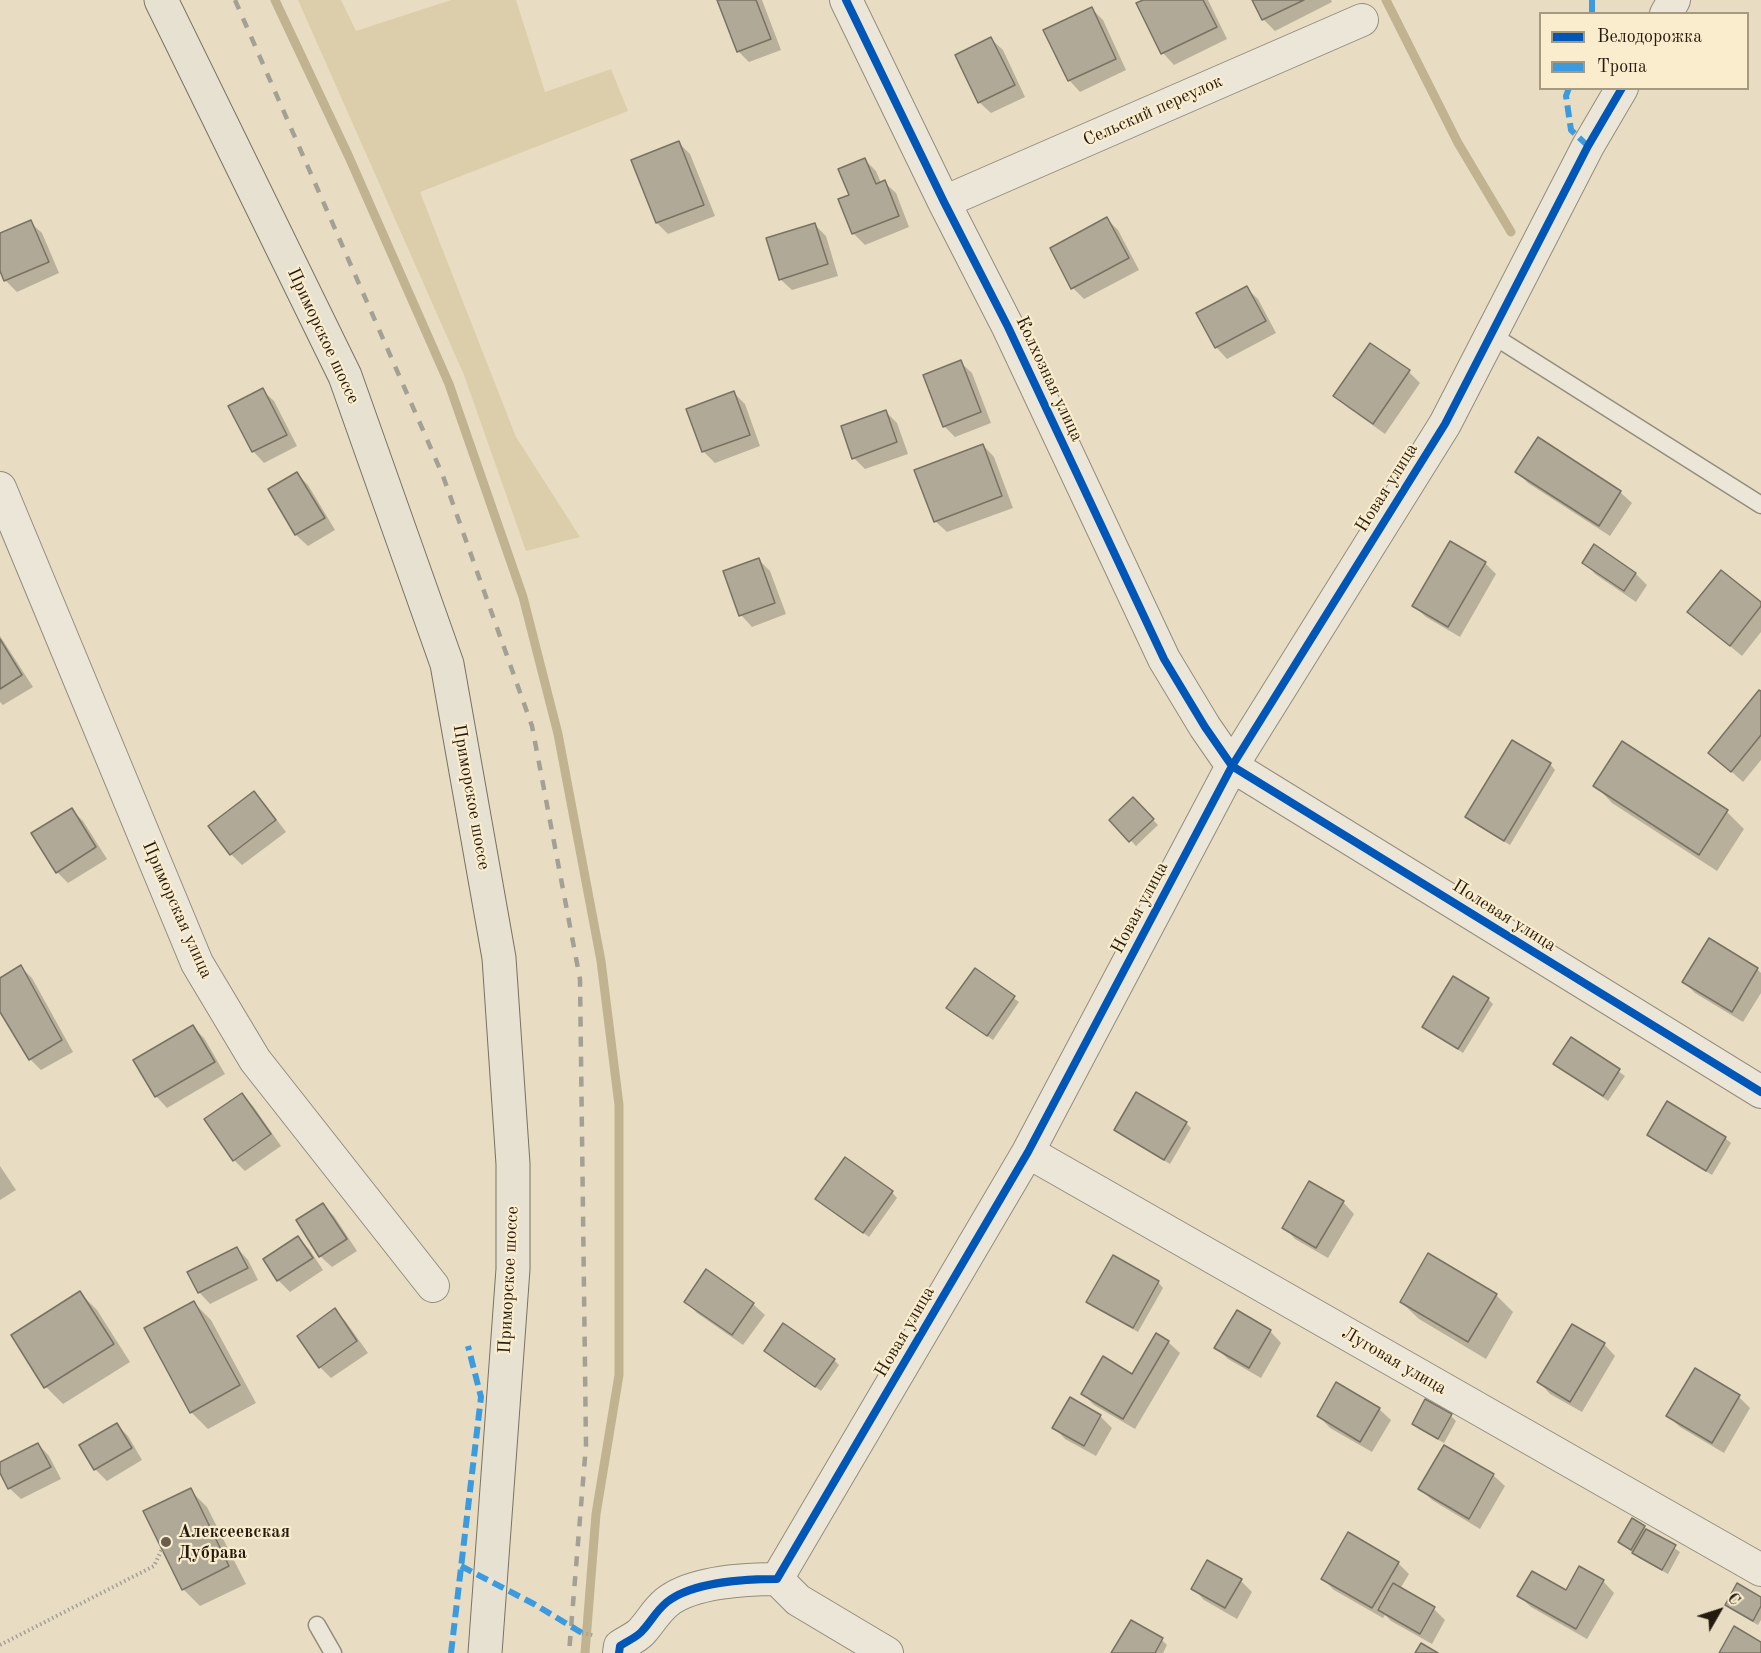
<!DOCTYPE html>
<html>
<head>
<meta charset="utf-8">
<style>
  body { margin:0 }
  #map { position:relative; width:1761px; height:1653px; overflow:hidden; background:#e8ddc2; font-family:"Old Standard TT",serif }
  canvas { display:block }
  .legend { position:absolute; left:1539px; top:12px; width:210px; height:78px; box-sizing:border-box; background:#faedce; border:2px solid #a59981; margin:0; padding:8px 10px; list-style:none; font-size:18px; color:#251a0e }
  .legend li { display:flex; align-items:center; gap:12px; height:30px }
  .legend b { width:30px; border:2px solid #a59981 }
  .north { position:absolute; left:1689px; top:1581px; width:60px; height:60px; -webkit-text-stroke:4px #faedce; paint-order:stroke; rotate:51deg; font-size:16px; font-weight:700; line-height:24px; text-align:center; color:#251a0e }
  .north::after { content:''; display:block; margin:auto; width:21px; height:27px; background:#251a0e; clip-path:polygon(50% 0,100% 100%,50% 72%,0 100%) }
</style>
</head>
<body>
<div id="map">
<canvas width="1761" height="1653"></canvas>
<ul class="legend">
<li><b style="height:8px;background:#0057b8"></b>Велодорожка</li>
<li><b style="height:8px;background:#3c9bde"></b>Тропа</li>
</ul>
<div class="north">С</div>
</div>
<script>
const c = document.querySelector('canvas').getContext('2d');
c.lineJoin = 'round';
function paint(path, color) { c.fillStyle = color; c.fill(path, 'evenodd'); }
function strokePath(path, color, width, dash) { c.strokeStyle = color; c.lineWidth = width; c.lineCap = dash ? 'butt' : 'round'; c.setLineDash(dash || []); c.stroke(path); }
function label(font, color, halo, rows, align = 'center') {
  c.font = font + ' "Old Standard TT",serif'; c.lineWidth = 4.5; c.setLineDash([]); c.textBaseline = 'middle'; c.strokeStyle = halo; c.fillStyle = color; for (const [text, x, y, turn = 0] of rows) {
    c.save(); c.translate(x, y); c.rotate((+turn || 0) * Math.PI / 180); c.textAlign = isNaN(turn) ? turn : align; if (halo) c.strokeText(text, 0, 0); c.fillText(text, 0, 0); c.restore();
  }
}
paint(new Path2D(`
  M 298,0 L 341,0 L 356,31 L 451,0 L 516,0 L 545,92 L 611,69 L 628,111 L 420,192 L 516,437 L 580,537 L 526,551 L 464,375 Z`), '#dcceaa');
paint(new Path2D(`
  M 719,0 L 762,0 L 781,50 L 749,62 L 738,51 Z
  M 1147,0 L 1208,0 L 1227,39 L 1174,65 L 1163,53 L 1138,4 Z
  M 1254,0 L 1331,0 L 1332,2 L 1275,31 L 1263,19 Z
  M 1092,9 L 1103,20 L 1126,70 L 1080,92 L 1069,80 Z
  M 991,39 L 1003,50 L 1025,97 L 991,113 L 979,102 Z
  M 679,143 L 690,154 L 715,216 L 668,234 L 657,223 L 633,161 Z
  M 865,160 L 876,171 L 881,183 L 884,182 L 896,193 L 909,227 L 865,245 L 853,233 L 851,196 Z
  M 1107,219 L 1118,230 L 1139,270 L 1084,299 L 1073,288 Z
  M 30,222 L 42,233 L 59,273 L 17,292 L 5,280 L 0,268 L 0,235 Z
  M 815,225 L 826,236 L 838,276 L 792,290 L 780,279 Z
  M 1246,288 L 1258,299 L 1276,333 L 1227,359 L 1216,347 Z
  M 960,362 L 972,373 L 991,423 L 955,437 L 944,426 Z
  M 1409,372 L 1420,383 L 1385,434 L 1347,407 L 1335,396 Z
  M 262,390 L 274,401 L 297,446 L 264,463 L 253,451 L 230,406 Z
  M 734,393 L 745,404 L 760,446 L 715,463 L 704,452 L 688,410 Z
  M 886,412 L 897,423 L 908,454 L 865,469 L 854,458 Z
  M 983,445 L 994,457 L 1013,508 L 947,532 L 935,521 Z
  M 1517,472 L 1620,492 L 1632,503 L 1610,536 L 1528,483 Z
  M 297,474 L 308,485 L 335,530 L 308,546 L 296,535 L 270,490 Z
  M 1594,546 L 1636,574 L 1647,585 L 1636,602 L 1595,574 L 1584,562 Z
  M 759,560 L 770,571 L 786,614 L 752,627 L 741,615 Z
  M 1485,563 L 1496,574 L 1460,637 L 1426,617 L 1414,606 Z
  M 1761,604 L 1761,632 L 1742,656 L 1689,612 Z
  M 0,636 L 33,687 L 3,705 L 0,702 Z
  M 1761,693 L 1761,760 L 1743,782 L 1710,752 Z
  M 1550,764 L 1555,770 L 1510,845 L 1472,822 L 1467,817 Z
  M 1595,785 L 1727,812 L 1744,829 L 1717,871 L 1612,803 Z
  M 254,793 L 265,804 L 286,832 L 242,865 L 231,854 Z
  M 1133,800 L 1158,825 L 1136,846 L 1111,820 Z
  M 72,810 L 83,821 L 107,859 L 68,883 L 57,872 Z
  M 21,967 L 32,978 L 73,1052 L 41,1070 L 30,1059 L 0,1009 L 0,979 Z
  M 1757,969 L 1761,973 L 1761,993 L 1743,1022 L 1695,993 L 1684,982 Z
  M 975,970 L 1019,1002 L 993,1040 L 954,1013 Z
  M 1488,999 L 1493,1004 L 1463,1053 L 1424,1027 Z
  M 193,1027 L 204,1038 L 225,1074 L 167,1108 L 156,1096 Z
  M 1572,1039 L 1625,1076 L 1608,1101 L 1555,1064 Z
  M 242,1095 L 253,1106 L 281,1146 L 245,1171 L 234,1160 Z
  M 1668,1103 L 1725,1138 L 1731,1143 L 1712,1175 L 1654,1140 L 1649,1134 Z
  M 1186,1123 L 1191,1128 L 1170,1164 L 1121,1135 L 1116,1130 Z
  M 0,1166 L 16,1190 L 0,1200 Z
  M 892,1192 L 897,1198 L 869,1237 L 817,1199 Z
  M 1343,1202 L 1354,1214 L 1328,1258 L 1295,1239 L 1284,1227 Z
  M 323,1205 L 334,1216 L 357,1251 L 332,1267 L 320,1256 Z
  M 298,1238 L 309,1249 L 323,1270 L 290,1292 L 278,1280 L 265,1259 Z
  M 237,1248 L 248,1260 L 258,1280 L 210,1304 L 199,1292 Z
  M 1158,1282 L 1163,1288 L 1138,1332 L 1093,1307 L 1088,1301 Z
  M 80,1293 L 97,1310 L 130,1362 L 63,1404 L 46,1387 Z
  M 1496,1295 L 1513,1312 L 1486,1359 L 1419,1319 L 1401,1302 Z
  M 686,1302 L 753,1304 L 765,1315 L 743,1345 L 697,1313 Z
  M 194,1303 L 211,1320 L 256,1403 L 208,1429 L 191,1412 Z
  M 335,1310 L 346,1322 L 368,1353 L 331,1378 L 320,1367 Z
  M 1270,1331 L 1281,1343 L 1261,1378 L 1228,1359 L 1216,1348 Z
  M 1168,1342 L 1180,1353 L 1135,1429 L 1094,1405 L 1083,1394 L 1133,1376 Z
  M 1604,1344 L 1615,1356 L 1582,1412 L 1550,1394 L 1539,1382 Z
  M 766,1351 L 834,1360 L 839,1365 L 821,1391 Z
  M 1739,1397 L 1750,1408 L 1724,1453 L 1680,1427 L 1668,1416 Z
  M 1070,1399 L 1101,1417 L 1112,1428 L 1096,1456 L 1065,1439 L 1054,1427 Z
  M 1426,1402 L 1451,1416 L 1456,1421 L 1444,1443 L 1419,1429 L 1414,1423 Z
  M 1379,1409 L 1391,1420 L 1372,1452 L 1330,1428 L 1319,1416 Z
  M 117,1425 L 128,1436 L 142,1460 L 107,1481 L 95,1469 L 81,1446 Z
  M 38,1444 L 49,1456 L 61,1479 L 21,1499 L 9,1488 L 0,1470 L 0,1463 Z
  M 1445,1447 L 1493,1475 L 1505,1486 L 1480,1529 L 1432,1500 L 1420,1489 Z
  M 190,1490 L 207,1507 L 246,1584 L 200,1606 L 183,1589 Z
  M 1644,1527 L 1680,1552 L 1668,1574 L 1639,1558 L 1620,1542 Z
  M 1398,1563 L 1409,1574 L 1400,1589 L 1434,1609 L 1445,1620 L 1432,1644 L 1391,1621 L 1385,1615 L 1383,1618 L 1334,1590 L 1323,1579 Z
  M 1241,1581 L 1252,1592 L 1237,1619 L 1204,1600 L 1193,1588 Z
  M 1603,1581 L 1614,1593 L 1587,1639 L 1531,1607 L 1519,1596 L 1566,1592 Z
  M 1761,1599 L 1761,1620 L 1758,1625 L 1732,1610 L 1727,1604 Z
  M 1162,1640 L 1167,1645 L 1163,1653 L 1113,1653 Z`), '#0003');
strokePath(new Path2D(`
  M 275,0 L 349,157 L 449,384 L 523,597 L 558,734 L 601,961 L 619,1105 L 619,1375 L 596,1514 L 585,1653
  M 1386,0 L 1458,143 L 1511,232`), '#c1b290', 9);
const building = new Path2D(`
  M 717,0 L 756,0 L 771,39 L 737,52 Z
  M 1143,0 L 1203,0 L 1217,27 L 1161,54 L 1136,3 Z
  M 1252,0 L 1304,0 L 1262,20 Z
  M 1092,7 L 1116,59 L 1068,81 L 1043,30 Z
  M 991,37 L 1015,85 L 978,103 L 955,55 Z
  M 679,141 L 704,205 L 656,223 L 631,160 Z
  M 865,158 L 876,184 L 885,180 L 899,216 L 852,234 L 838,199 L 849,195 L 838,169 Z
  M 1107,217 L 1129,258 L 1071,289 L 1050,248 Z
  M 31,220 L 49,262 L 4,281 L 0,271 L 0,233 Z
  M 815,223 L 828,264 L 779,280 L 766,238 Z
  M 1247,286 L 1266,321 L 1215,348 L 1196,313 Z
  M 1370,343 L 1410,370 L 1373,424 L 1333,396 Z
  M 961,360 L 981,412 L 943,427 L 923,375 Z
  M 263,388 L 287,435 L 252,452 L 228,406 Z
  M 734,391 L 750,435 L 702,452 L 686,409 Z
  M 886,410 L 897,442 L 852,459 L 841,426 Z
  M 1538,437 L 1621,491 L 1599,526 L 1515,472 Z
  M 983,444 L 1002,496 L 934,522 L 914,470 Z
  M 297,472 L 325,518 L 295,535 L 268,489 Z
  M 1450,541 L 1486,562 L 1448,627 L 1412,606 Z
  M 1594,544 L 1636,573 L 1624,591 L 1582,563 Z
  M 759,558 L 775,603 L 739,616 L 723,571 Z
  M 1721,570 L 1761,602 L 1761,606 L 1730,646 L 1687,612 Z
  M 0,639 L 22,675 L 0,689 Z
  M 1759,690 L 1761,691 L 1761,735 L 1731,772 L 1708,753 Z
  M 1512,740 L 1551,763 L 1504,841 L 1465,817 Z
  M 1622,741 L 1728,810 L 1699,855 L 1593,786 Z
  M 254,791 L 276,820 L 230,855 L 208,826 Z
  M 1133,797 L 1154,819 L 1129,842 L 1109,820 Z
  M 72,808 L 96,847 L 56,873 L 31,833 Z
  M 1709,938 L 1758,968 L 1732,1012 L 1682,982 Z
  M 21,965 L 62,1040 L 29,1060 L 0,1012 L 0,978 Z
  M 975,968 L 1015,996 L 987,1036 L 946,1008 Z
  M 1453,976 L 1489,998 L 1458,1049 L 1422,1027 Z
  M 193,1025 L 215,1062 L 155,1097 L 133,1060 Z
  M 1571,1037 L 1620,1069 L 1603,1096 L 1553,1064 Z
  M 1136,1092 L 1187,1122 L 1164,1160 L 1114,1130 Z
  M 242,1093 L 271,1134 L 233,1161 L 204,1119 Z
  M 1667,1101 L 1726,1137 L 1706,1171 L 1647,1135 Z
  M 845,1157 L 893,1191 L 863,1233 L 815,1199 Z
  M 1309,1181 L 1344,1201 L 1316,1248 L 1282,1228 Z
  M 323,1203 L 347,1239 L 319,1257 L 296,1220 Z
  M 298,1236 L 313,1258 L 277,1281 L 263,1259 Z
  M 237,1247 L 248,1268 L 198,1293 L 187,1272 Z
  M 1428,1253 L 1497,1294 L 1468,1342 L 1400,1302 Z
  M 1113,1255 L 1159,1281 L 1133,1328 L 1086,1302 Z
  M 706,1269 L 754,1303 L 732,1335 L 684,1302 Z
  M 80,1291 L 114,1344 L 44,1388 L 11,1335 Z
  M 194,1301 L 240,1385 L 190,1413 L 144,1328 Z
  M 335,1308 L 357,1341 L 319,1368 L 297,1336 Z
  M 1237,1310 L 1271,1330 L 1249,1368 L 1214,1348 Z
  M 783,1323 L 835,1359 L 815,1387 L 764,1351 Z
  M 1572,1324 L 1605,1343 L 1570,1402 L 1537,1382 Z
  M 1156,1333 L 1169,1341 L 1123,1419 L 1081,1394 L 1103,1356 L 1132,1374 Z
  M 1695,1368 L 1740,1395 L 1712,1443 L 1666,1416 Z
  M 1336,1382 L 1380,1408 L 1360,1442 L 1317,1416 Z
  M 1070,1397 L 1101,1415 L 1084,1446 L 1052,1428 Z
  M 1425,1399 L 1452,1414 L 1438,1439 L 1412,1424 Z
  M 117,1423 L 132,1448 L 94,1470 L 79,1445 Z
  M 38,1443 L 51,1467 L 8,1489 L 0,1473 L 0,1462 Z
  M 1444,1445 L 1494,1474 L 1469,1519 L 1418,1489 Z
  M 191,1488 L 229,1566 L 182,1590 L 143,1511 Z
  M 1632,1518 L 1645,1526 L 1631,1550 L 1618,1542 Z
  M 1646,1529 L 1676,1545 L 1662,1570 L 1632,1553 Z
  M 1348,1532 L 1399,1562 L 1372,1608 L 1321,1579 Z
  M 1207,1560 L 1242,1579 L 1225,1608 L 1191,1589 Z
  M 1579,1566 L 1604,1580 L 1576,1629 L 1517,1596 L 1532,1571 L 1566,1590 Z
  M 1393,1583 L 1435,1607 L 1420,1634 L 1378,1610 Z
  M 1737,1583 L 1761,1597 L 1761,1606 L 1753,1621 L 1725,1605 Z
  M 1131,1620 L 1163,1638 L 1155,1653 L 1111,1653 Z
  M 1734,1626 L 1761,1642 L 1761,1653 L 1719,1653 Z
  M 1421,1643 L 1438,1653 L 1415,1653 Z`);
paint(building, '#b0a997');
strokePath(building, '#797263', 1.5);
const service = new Path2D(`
  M 1492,335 L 1761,505
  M 317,1625 L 333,1653`);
const minor = new Path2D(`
  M 846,0 L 944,202 L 1008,327 L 1164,659 L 1205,727 L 1232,766 L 1761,1092
  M 1666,14 L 1674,0
  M 944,202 L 1362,20
  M 0,488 L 197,963 L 255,1060 L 433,1286
  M 1028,1152 L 1761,1570
  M 777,1579 L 798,1600 L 887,1653
  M 619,1653 L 620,1646 C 627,1641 638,1637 643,1630 C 652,1620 656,1611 667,1602 C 692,1582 746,1579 777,1579 L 1028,1152 L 1232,766 L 1445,424 L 1588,146 L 1622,88`);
const primary = new Path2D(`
  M 161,0 L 345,376 L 447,664 L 499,958 L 513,1164 L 513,1269 L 485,1653`);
strokePath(service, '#948c7c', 19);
strokePath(minor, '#948c7c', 34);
strokePath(primary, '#797263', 35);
strokePath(new Path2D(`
  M 582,1633 L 593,1635
  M 0,1645 L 154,1566 L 162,1549`), '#a5a095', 4, [1.5, 3]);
strokePath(service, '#ebe6d8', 16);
strokePath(minor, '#ebe6d8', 32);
strokePath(primary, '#e7e1d2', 33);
strokePath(new Path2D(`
  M 235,0 L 443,476 L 532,726 L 580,979 L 586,1445 L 569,1653`), '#a5a095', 4.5, [10, 10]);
strokePath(new Path2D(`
  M 1592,0 L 1592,14
  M 1569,88 L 1566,96 L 1571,130 L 1588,146
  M 461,1566 L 534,1604 L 582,1633
  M 451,1653 L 481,1397 L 468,1346`), '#3c9bde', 6, [12, 6]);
strokePath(new Path2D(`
  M 846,0 L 944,202 L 1008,327 L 1164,659 L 1205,727 L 1232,766 L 1761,1092
  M 619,1653 L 620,1646 C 627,1641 638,1637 643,1630 C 652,1620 656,1611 667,1602 C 692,1582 746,1579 777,1579 L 1028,1152 L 1232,766 L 1445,424 L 1588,146 L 1622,88`), '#0057b8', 8);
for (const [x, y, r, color] of [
  [166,1542,6,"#695e4d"]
]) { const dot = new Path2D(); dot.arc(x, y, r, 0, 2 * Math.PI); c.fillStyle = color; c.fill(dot); strokePath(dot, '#faedce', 2); }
label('18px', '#251a0e', '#faedce', [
  ["Сельский переулок",1153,111,-24],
  ["Приморское шоссе",323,336,65],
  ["Колхозная улица",1049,379,65],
  ["Новая улица",1387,488,-58],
  ["Приморское шоссе",471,797,80],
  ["Новая улица",1140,908,-62],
  ["Приморская улица",177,910,66],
  ["Полевая улица",1504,916,32],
  ["Приморское шоссе",509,1280,-87],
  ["Новая улица",905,1332,-60],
  ["Луговая улица",1394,1361,30]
]);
label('bold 18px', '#251a0e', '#faedce', [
  ["Алексеевская",178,1532],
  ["Дубрава",178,1553]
], 'left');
</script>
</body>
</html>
